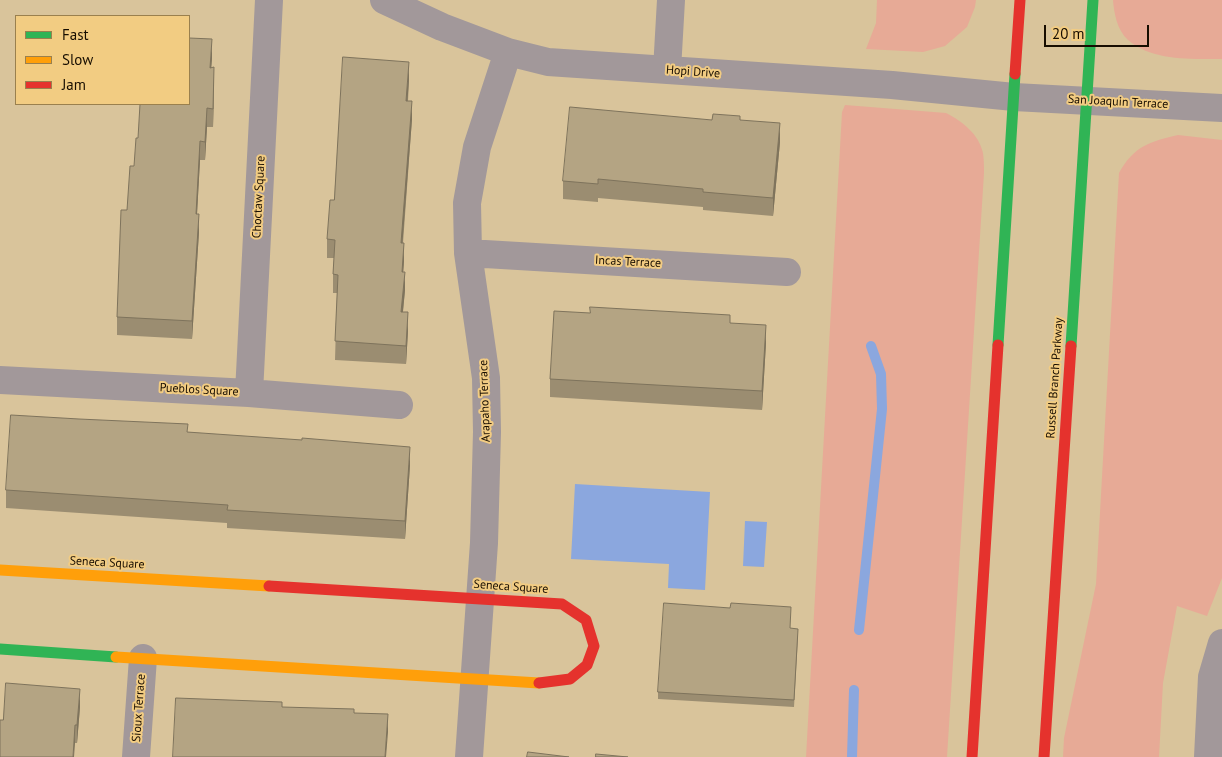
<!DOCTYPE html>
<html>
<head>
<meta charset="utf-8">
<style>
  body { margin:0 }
  #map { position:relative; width:1222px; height:757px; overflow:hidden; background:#d9c49b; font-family:"PT Sans",sans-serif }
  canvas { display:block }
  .legend { position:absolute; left:15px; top:15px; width:175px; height:90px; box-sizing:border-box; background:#f2cc82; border:1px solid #9a804e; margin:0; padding:6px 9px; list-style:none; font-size:15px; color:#170d00 }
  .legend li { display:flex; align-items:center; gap:10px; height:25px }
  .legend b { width:25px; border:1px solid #9a804e }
  .scale { position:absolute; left:1044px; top:25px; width:105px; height:22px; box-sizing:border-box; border:2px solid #170d00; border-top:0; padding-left:6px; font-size:15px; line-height:18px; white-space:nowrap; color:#170d00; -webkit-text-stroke:4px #f2cc82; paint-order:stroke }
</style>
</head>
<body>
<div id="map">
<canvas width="1222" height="757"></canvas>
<ul class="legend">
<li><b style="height:6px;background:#30b455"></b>Fast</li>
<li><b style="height:6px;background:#ff9f0a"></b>Slow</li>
<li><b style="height:6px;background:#e5322d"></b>Jam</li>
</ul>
<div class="scale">20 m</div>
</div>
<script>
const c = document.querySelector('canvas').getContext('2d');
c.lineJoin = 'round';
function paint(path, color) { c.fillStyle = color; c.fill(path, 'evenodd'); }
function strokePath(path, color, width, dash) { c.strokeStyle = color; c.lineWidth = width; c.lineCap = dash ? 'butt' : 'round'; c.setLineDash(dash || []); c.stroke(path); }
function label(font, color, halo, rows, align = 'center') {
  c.font = font + ' "PT Sans",sans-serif'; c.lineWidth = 4; c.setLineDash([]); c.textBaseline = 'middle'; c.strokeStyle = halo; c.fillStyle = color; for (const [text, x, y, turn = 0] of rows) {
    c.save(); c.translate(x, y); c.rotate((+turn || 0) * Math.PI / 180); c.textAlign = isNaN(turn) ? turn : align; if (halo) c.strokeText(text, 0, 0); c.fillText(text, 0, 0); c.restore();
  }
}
paint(new Path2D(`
  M 877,0 L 976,0 L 975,7 L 967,27 L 945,46 L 923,52 L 866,49 L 876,23 Z
  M 1113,0 L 1222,0 L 1222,59 C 1191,59 1152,61 1128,40 C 1117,30 1114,13 1113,0 Z
  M 845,105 L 946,113 C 962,121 979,134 983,153 C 984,160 984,167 984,173 L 947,757 L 806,757 L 842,112 Z
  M 1178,135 L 1222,140 L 1222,578 L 1207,616 L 1177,606 L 1163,683 L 1159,757 L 1063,757 L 1064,738 L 1096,584 L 1119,173 C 1134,146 1149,142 1178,135 Z`), '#e7aa96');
paint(new Path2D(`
  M 575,484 L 710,492 L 705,590 L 668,588 L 669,564 L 571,559 Z
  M 745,521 L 767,522 L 764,567 L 743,566 Z`), '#8ba7de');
strokePath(new Path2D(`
  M 859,630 L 882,409 L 881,374 L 871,346
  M 852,757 L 854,690`), '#8ba7de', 10);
strokePath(new Path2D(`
  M 384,0 L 442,27 L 508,52 L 548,62 L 892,85 L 1014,97 L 1222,108
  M 667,70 L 671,0
  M 468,253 L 787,272
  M 0,380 L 249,393 L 399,405
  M 249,393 L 269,0
  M 136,757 L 143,658
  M 469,757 L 484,543 L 487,432 L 486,378 L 468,253 L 467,203 L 477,147 L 508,52
  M 1208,757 L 1212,677 L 1222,643`), '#a2989a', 28);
strokePath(new Path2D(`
  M 998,345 L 1015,74
  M 1071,346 L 1093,0
  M 0,649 L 116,657`), '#30b455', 11);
strokePath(new Path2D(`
  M 0,570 L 269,586
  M 116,657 L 539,683`), '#ff9f0a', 11);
strokePath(new Path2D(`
  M 1015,74 L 1020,0
  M 269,586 L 562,604 L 586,620 L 594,646 L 587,665 L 570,679 L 539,683
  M 972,757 L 998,345
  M 1044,757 L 1071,346`), '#e5322d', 11);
paint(new Path2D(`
  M 212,58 L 211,67 L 214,86 L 213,127 L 207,127 L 205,160 L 200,160 L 197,214 L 199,232 L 192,339 L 117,335 L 117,317 L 127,210 L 134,166 Z
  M 409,80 L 408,101 L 412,119 L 403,243 L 404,261 L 403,272 L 405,290 L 403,312 L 408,331 L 406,364 L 335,360 L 337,293 L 333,293 L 333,274 L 334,258 L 327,258 L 327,239 Z
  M 712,120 L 740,120 L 780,142 L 773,216 L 703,210 L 703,207 L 598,198 L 598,202 L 563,199 L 563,181 Z
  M 730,323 L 766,343 L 762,410 L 550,397 L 550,379 Z
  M 188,432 L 410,465 L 405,539 L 227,528 L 227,523 L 6,508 L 6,490 Z
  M 790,628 L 798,636 L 794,707 L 658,699 L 658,692 Z
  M 80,707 L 77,743 L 75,743 L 3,720 Z`), '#9b8d71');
paint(new Path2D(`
  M 212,39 L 212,58 L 210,86 L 210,68 Z
  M 409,62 L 409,80 L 406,119 L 406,101 Z
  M 214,67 L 214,86 L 213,127 L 213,109 Z
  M 412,101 L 412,119 L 401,261 L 401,243 Z
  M 207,108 L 207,127 L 205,160 L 205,142 Z
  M 780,123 L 780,142 L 773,216 L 773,198 Z
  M 200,141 L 200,160 L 196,232 L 196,214 Z
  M 199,214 L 199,232 L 192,339 L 192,321 Z
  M 404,243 L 404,261 L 402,290 L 402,272 Z
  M 405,272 L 405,290 L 401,330 L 401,312 Z
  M 408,312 L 408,331 L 406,364 L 406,346 Z
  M 766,325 L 766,343 L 762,410 L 762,391 Z
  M 410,447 L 410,465 L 405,539 L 405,521 Z
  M 80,689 L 80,707 L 77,743 L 77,725 Z
  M 388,714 L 388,732 L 386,757 L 385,757 Z
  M 75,725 L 75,743 L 74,757 L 73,757 Z`), '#7e735c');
const building = new Path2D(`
  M 189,38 L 212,39 L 210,68 L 214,67 L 213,109 L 207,108 L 205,142 L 200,141 L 196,214 L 199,214 L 192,321 L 117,317 L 121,210 L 127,210 L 130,166 L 134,166 L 136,138 L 138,138 L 140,104 L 189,104 Z
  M 343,57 L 409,62 L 406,101 L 412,101 L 401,243 L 404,243 L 402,272 L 405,272 L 401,312 L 408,312 L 406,346 L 335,341 L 338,275 L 333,274 L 335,240 L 327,239 L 330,200 L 334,200 Z
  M 570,107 L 712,120 L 713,114 L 740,116 L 740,120 L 780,123 L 773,198 L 703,192 L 703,189 L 598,179 L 598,184 L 563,181 Z
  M 590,307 L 730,315 L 730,323 L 766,325 L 762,391 L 550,379 L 554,311 L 590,313 Z
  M 11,415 L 79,419 L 188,424 L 187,432 L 302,440 L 302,438 L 410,447 L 405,521 L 227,510 L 228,505 L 6,490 Z
  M 664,603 L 730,608 L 731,603 L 791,607 L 790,628 L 798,629 L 794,700 L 658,692 Z
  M 6,683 L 80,689 L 77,725 L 75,725 L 73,757 L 0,757 L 0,720 L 3,720 Z
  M 176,698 L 282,702 L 282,707 L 354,709 L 354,713 L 388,714 L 385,757 L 173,757 Z
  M 528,752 L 569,757 L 527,757 Z
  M 596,754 L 628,757 L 596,757 Z`);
paint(building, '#b4a483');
strokePath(building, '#7e735c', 1);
label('12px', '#170d00', '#f2cc82', [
  ["Hopi Drive",693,72,4],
  ["San Joaquin Terrace",1118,102,3],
  ["Choctaw Square",259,197,-87],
  ["Incas Terrace",628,262,3],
  ["Russell Branch Parkway",1055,378,-86],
  ["Pueblos Square",199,390,3],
  ["Arapaho Terrace",485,401,-92],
  ["Seneca Square",107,563,3],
  ["Seneca Square",511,587,4],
  ["Sioux Terrace",139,708,-86]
]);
</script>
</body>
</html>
